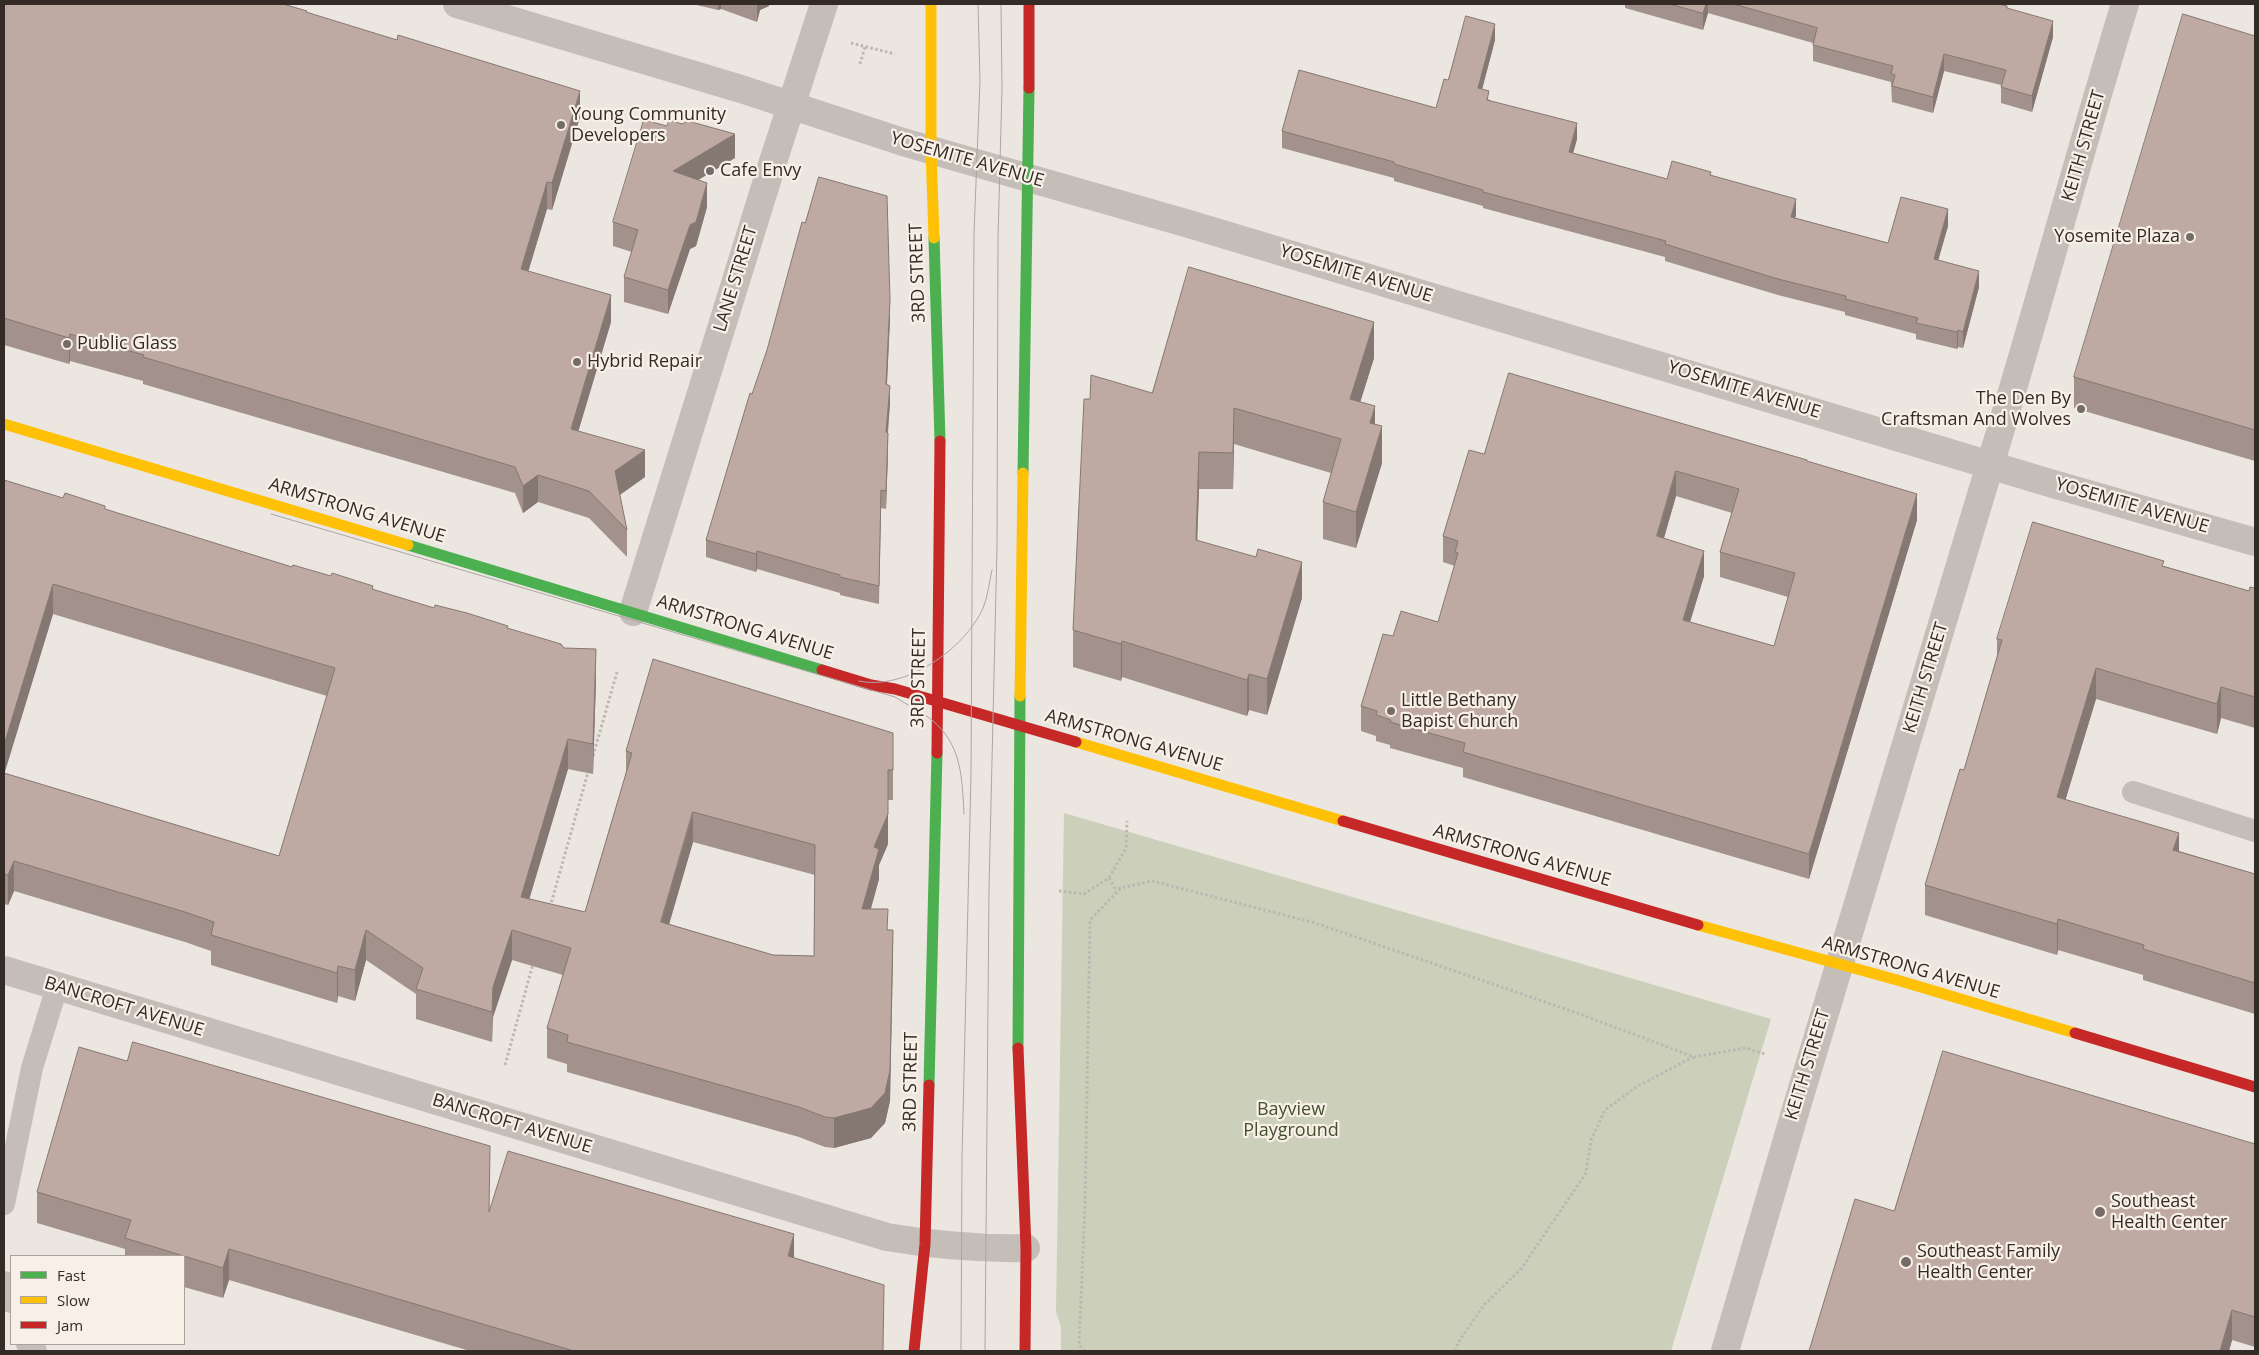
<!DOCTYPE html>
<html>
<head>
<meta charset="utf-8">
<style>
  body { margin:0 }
  #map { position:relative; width:2259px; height:1355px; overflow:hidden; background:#ebe6e0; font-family:"Open Sans",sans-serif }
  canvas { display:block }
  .frame { position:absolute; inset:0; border:5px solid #342b27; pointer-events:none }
  .legend { position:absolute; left:10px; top:1255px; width:175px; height:90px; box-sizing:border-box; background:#f8f0e7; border:1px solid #aaa19a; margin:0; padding:6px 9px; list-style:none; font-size:15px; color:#342b27 }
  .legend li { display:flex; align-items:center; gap:10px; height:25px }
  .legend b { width:25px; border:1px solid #aaa19a }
</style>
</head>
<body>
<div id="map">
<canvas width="2259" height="1355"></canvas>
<div class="frame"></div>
<ul class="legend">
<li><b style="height:6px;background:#4caf50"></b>Fast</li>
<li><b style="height:6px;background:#ffc107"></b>Slow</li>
<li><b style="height:6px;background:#c62828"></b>Jam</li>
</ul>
</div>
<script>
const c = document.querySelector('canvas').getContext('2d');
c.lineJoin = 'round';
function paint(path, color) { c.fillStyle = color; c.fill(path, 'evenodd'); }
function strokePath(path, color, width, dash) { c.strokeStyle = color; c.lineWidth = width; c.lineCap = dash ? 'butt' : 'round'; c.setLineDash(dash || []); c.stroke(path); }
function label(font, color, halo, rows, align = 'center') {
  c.font = font + ' "Open Sans",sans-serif'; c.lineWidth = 4.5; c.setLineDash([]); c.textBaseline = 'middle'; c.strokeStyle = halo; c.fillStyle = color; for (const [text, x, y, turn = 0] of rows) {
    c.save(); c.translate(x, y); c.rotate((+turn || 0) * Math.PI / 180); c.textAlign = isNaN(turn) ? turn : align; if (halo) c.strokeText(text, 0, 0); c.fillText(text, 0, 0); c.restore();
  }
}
paint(new Path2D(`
  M 1064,813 L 1771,1019 L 1671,1351 L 1061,1351 L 1061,1327 L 1056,1312 Z`), '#ccd0bb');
strokePath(new Path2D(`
  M 851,43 L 895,54
  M 860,64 L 865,47
  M 593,756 L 617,672
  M 1109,878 L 1115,888 L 1121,888
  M 1059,891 L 1084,894 L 1109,878 L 1126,848 L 1127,821
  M 550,907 L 589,769
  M 505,1065 L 533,964
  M 1085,1351 L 1079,1345 L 1085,1205 L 1090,920 L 1121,888 L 1152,881 L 1315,923 L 1577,1013 L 1694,1057 L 1746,1048 L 1765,1054
  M 1455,1351 L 1459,1341 L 1485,1304 L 1521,1269 L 1586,1173 L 1591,1140 L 1605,1110 L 1638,1086 L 1693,1057`), '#bdb6b1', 3, [2.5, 2.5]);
strokePath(new Path2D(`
  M 2133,792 L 2255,831
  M 4,1204 L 32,1068 L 57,987
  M 4,1282 L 11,1302
  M 27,1344 L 29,1349 L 36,1351`), '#c4bdb8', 22);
strokePath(new Path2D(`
  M 457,4 L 741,89 L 903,142 L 1189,224 L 2043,481 L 2255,542
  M 633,612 L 770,171 L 824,4
  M 4,970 L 887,1237 C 934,1245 979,1249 1026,1248
  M 1725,1351 C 1811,1055 1900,760 1990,465 C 2037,312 2078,157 2125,4`), '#c4bdb8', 28);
strokePath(new Path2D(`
  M 934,238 L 940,441
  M 1023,473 L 1029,88
  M 408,545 L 822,670
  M 1018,1048 L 1020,696
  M 929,1085 L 937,753`), '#4caf50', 11);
strokePath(new Path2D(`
  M 931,4 L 931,150 L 934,238
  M 4,424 L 408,545
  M 1020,696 L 1023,473
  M 1076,742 L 1343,821
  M 1698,925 L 1897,980 L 2075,1033`), '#ffc107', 11);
strokePath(new Path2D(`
  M 1029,4 L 1029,88
  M 822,670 L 871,685 L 895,689 L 1076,742
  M 937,753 L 940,441
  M 1343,821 L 1698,925
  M 2075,1033 L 2255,1087
  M 1018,1048 L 1026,1248 L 1025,1351
  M 914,1351 L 925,1244 L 929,1085`), '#c62828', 11);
strokePath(new Path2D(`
  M 271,514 L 895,697 C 907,705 921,711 932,720 C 962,745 962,778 964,814
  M 859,681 C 905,691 965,649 983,608 C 988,597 989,582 992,570
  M 961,1351 L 962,1158 L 971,774 L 974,233 L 980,81 L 978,4
  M 985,1351 L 989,889 L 997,547 L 998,238 L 1002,88 L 1001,4`), '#aba6a3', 1);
paint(new Path2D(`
  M 4,4 L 307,13 L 580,117 L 552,210 L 547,209 L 528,271 L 611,322 L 578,431 L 645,477 L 620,495 L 627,530 L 627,557 L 589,518 L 538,502 L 523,513 L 515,493 L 143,384 L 143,381 L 70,361 L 69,364 L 4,345 Z
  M 692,4 L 769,4 L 769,6 L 760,10 L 757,22 L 721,9 L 718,10 Z
  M 1625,4 L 1999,4 L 2053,37 L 2032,112 L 2001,103 L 2001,85 L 1944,71 L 1933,113 L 1892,102 L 1891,82 L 1813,61 L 1813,43 L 1708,13 L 1703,30 L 1625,8 Z
  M 2255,36 L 2255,461 L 2074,408 L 2074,377 Z
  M 1495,40 L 1482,89 L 1489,100 L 1577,139 L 1573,153 L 1667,179 L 1711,176 L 1796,215 L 1795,218 L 1888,243 L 1948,226 L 1938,260 L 1979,287 L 1963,348 L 1958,347 L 1957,349 L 1916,339 L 1916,334 L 1845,315 L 1845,312 L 1778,295 L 1665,261 L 1665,257 L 1483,208 L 1483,206 L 1394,181 L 1394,178 L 1282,148 L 1282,131 L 1436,108 L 1448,80 Z
  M 735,158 L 698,180 L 707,207 L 696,246 L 690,249 L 668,314 L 624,302 L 624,277 L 632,252 L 613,246 L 613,222 Z
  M 890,318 L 887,385 L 890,403 L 888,433 L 888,451 L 886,509 L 881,508 L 879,604 L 840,595 L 840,593 L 757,569 L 756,572 L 706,557 L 706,540 L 752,394 Z
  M 1374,358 L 1360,402 L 1375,425 L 1382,463 L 1356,548 L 1323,539 L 1323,502 L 1331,473 L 1234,444 L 1233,489 L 1199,489 L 1197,540 L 1302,598 L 1267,715 L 1249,710 L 1247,716 L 1122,677 L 1121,681 L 1073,667 L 1073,630 L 1090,399 L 1152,393 Z
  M 1484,454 L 1807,462 L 1917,520 L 1809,879 L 1463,777 L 1463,768 L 1390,748 L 1390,745 L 1376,741 L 1376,736 L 1361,731 L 1361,706 L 1393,636 L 1438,622 L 1455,566 L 1443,562 L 1443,536 ZM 1676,496 L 1732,513 L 1720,552 L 1720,577 L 1788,597 L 1774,646 L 1690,622 L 1704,576 L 1664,538 Z
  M 4,480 L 63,498 L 105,510 L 292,567 L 508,629 L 564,648 L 596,679 L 593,774 L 568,769 L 529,899 L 585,912 L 626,773 L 626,751 L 893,733 L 893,800 L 888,800 L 888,844 L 879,865 L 879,879 L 871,909 L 888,930 L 893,960 L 890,1101 L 885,1123 L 871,1138 L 834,1148 L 825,1147 L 799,1137 L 567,1072 L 567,1064 L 547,1058 L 547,1028 L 563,975 L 512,960 L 493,1017 L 492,1042 L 416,1019 L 416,994 L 366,960 L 355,1001 L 338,996 L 337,1003 L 211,965 L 211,951 L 185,942 L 14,891 L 8,905 L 4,904 ZM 53,614 L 327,696 L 279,856 L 4,773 ZM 693,842 L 815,875 L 814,956 L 773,955 L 669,924 Z
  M 2164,566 L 2249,591 L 2255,588 L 2255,728 L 2221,718 L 2217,734 L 2096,699 L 2065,800 L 2179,851 L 2255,874 L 2255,1014 L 2143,980 L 2143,975 L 2058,950 L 2057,955 L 1925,915 L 1925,885 L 1964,770 L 1997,657 L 1997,639 Z
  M 2255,1144 L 2255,1347 L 2232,1340 L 2229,1351 L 1809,1351 L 1894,1211 Z
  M 37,1192 L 490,1210 L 794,1258 L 883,1351 L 470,1351 L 229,1280 L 223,1298 L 184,1287 L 184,1256 L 125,1256 L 125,1249 L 37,1223 Z`), '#a3928b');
paint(new Path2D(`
  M 718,4 L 721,4 L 721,9 L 718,10 Z
  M 757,4 L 769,4 L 769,6 L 760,10 L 757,22 Z
  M 1706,4 L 1708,4 L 1708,13 L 1703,30 L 1703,13 Z
  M 2053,21 L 2053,37 L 2032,112 L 2032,96 Z
  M 1495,24 L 1495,40 L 1478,105 L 1478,88 Z
  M 1944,54 L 1944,71 L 1933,113 L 1933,97 Z
  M 580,91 L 580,117 L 552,210 L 552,183 Z
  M 1577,123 L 1577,139 L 1569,168 L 1569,152 Z
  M 735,134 L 735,158 L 673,195 L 673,171 Z
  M 547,182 L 547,209 L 521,296 L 521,269 Z
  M 707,183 L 707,207 L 696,246 L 690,249 L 668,314 L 668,290 L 690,225 Z
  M 1796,199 L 1796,215 L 1791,234 L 1791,217 Z
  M 1948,209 L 1948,226 L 1934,275 L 1934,259 Z
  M 1979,271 L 1979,287 L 1963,348 L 1963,332 Z
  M 611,295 L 611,322 L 571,456 L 571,429 Z
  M 890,300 L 890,318 L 886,402 L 886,384 Z
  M 1374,322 L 1374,358 L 1350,435 L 1350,399 Z
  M 1958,330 L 1958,347 L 1957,349 L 1957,332 Z
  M 70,334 L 70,361 L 69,364 L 69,338 Z
  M 890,386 L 890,403 L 886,450 L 886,432 Z
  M 1375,406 L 1375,443 L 1370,423 Z
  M 1234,408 L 1234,444 L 1233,489 L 1233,453 Z
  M 1382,426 L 1382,463 L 1356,548 L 1356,512 Z
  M 888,433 L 888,451 L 886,509 L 886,491 Z
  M 645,450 L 645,477 L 615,498 L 615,471 Z
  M 1199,452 L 1199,489 L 1196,576 L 1196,540 Z
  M 1676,471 L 1676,496 L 1657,562 L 1657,536 Z
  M 538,475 L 538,502 L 523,513 L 523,486 Z
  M 1917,494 L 1917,520 L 1809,879 L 1809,854 Z
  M 757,551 L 757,569 L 756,572 L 756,554 Z
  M 1704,551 L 1704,576 L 1683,645 L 1683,620 Z
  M 1302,562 L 1302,598 L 1267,715 L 1267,679 Z
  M 53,584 L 53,614 L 4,775 L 4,745 Z
  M 1122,641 L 1122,677 L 1121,681 L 1121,644 Z
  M 596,649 L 596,679 L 593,774 L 593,744 Z
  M 2096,668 L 2096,699 L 2057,828 L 2057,797 Z
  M 1249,674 L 1249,710 L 1247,716 L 1247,680 Z
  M 2221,687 L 2221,718 L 2217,734 L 2217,704 Z
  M 568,739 L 568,769 L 521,927 L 521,897 Z
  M 888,770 L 888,844 L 879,865 L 879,879 L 862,939 L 862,909 Z
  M 693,812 L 693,842 L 661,952 L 661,922 Z
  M 2179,833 L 2179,864 L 2173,850 Z
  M 14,861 L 14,891 L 8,905 L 8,875 Z
  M 2058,919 L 2058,950 L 2057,955 L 2057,924 Z
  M 366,930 L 366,960 L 355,1001 L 355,970 Z
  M 512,930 L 512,960 L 493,1017 L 492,1042 L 493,987 Z
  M 893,930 L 890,1101 L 885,1123 L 871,1138 L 834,1148 L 834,1118 Z
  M 338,966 L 338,996 L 337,1003 L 337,973 Z
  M 794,1234 L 794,1265 L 788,1256 Z
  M 229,1249 L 229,1280 L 223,1298 L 223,1268 Z
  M 2232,1310 L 2232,1340 L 2229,1351 L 2220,1351 Z`), '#857771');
const building = new Path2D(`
  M 4,4 L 283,4 L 307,11 L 306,12 L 397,40 L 398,35 L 580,91 L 552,183 L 547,182 L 521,269 L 611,295 L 571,429 L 645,450 L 615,471 L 627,530 L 589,491 L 538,475 L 523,486 L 515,467 L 143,357 L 144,355 L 70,334 L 69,338 L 4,318 Z
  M 1670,4 L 1706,4 L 1703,13 Z
  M 1734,4 L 1999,4 L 2007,6 L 2007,8 L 2053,21 L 2032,96 L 2001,87 L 2006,70 L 1944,54 L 1933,97 L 1892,86 L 1895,75 L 1891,74 L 1893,66 L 1813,45 L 1817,28 Z
  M 2183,14 L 2255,36 L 2255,430 L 2074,377 Z
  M 1466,16 L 1495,24 L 1478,88 L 1489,91 L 1487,100 L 1577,123 L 1569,152 L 1667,179 L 1672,161 L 1711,172 L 1710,175 L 1796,199 L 1791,217 L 1888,243 L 1901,197 L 1948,209 L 1934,259 L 1979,271 L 1963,332 L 1958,330 L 1957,332 L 1916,323 L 1918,318 L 1845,299 L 1846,296 L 1778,279 L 1665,244 L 1666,241 L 1483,192 L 1483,190 L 1394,164 L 1394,162 L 1282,131 L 1299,70 L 1436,108 L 1444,79 L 1448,80 Z
  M 644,120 L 667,126 L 669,120 L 682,124 L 688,121 L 735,134 L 673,171 L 707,183 L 696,222 L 690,225 L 668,290 L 624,277 L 638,230 L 613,222 Z
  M 819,177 L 887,196 L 890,300 L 886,384 L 890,386 L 886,432 L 888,433 L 886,491 L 881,490 L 879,586 L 840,577 L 840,575 L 757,551 L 756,554 L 706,540 L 750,393 L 752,394 L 767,350 L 802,222 L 805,223 Z
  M 1189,267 L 1374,322 L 1350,399 L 1375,406 L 1370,423 L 1382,426 L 1356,512 L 1323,502 L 1341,439 L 1234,408 L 1233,453 L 1199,452 L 1196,540 L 1256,557 L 1258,549 L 1302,562 L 1267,679 L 1249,674 L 1247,680 L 1122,641 L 1121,644 L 1073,630 L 1084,399 L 1090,399 L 1091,375 L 1152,393 Z
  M 1509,373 L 1807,460 L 1807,461 L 1917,494 L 1809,854 L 1463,752 L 1465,743 L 1390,722 L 1391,720 L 1376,715 L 1377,711 L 1361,706 L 1383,634 L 1393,636 L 1401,611 L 1438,622 L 1458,553 L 1455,552 L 1458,541 L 1443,536 L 1469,450 L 1484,454 ZM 1676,471 L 1739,489 L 1720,552 L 1795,573 L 1774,646 L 1683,620 L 1704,551 L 1657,536 Z
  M 4,480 L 63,498 L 65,493 L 105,506 L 105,509 L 292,567 L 293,565 L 331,576 L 332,573 L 373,586 L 372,589 L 434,608 L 435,605 L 467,613 L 508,626 L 507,628 L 561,644 L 564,648 L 596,649 L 593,744 L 568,739 L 521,897 L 585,912 L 632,753 L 626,751 L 653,659 L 893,733 L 893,770 L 888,770 L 888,814 L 874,847 L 879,849 L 862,909 L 888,909 L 887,930 L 893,930 L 890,1070 L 885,1093 L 871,1108 L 834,1118 L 825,1117 L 799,1107 L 567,1042 L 568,1035 L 547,1028 L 571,948 L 512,930 L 493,987 L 492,1012 L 416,989 L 423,968 L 366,930 L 355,970 L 338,966 L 337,973 L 211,935 L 214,922 L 185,912 L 14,861 L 8,875 L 4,874 L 4,773 L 279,856 L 335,668 L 53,584 L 4,745 ZM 693,812 L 815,845 L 814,956 L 773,955 L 661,922 Z
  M 2033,522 L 2164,561 L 2162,566 L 2249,591 L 2250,587 L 2255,588 L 2255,697 L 2221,687 L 2217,704 L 2096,668 L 2057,797 L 2179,833 L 2173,850 L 2255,874 L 2255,983 L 2143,949 L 2144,945 L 2058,919 L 2057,924 L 1925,885 L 1960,769 L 1964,770 L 2002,640 L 1997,639 Z
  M 133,1042 L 490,1146 L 489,1212 L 508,1151 L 794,1234 L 788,1256 L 884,1285 L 883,1351 L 574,1351 L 229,1249 L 223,1268 L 125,1238 L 131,1220 L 37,1192 L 79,1047 L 127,1061 Z
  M 1943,1051 L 2255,1144 L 2255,1317 L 2232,1310 L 2220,1351 L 1809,1351 L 1855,1199 L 1894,1211 Z`);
paint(building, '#beaaa2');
strokePath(building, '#857771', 1);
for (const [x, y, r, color] of [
  [561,125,5,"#746c68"],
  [710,171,5,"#746c68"],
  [2190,237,5,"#746c68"],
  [67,344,5,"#746c68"],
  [577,362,5,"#746c68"],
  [2081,409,5,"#746c68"],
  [1391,711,5,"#746c68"],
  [2100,1212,6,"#746c68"],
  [1906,1262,6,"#746c68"]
]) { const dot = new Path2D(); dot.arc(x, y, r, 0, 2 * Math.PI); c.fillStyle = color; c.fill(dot); strokePath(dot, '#f8f0e7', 2); }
label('18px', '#342b27', '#f8f0e7', [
  ["Young Community",571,115],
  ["Developers",571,136],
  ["Cafe Envy",720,171],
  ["Yosemite Plaza",2180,237,"right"],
  ["Public Glass",77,344],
  ["Hybrid Repair",587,362],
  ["The Den By",2071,399,"right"],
  ["Craftsman And Wolves",2071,420,"right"],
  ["Little Bethany",1401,701],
  ["Bapist Church",1401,722],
  ["Southeast",2111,1202],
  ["Health Center",2111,1223],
  ["Southeast Family",1917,1252],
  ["Health Center",1917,1273]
], 'left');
label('18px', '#342b27', '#f8f0e7', [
  ["KEITH STREET",2084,146,-74],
  ["YOSEMITE AVENUE",967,160,16],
  ["3RD STREET",918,273,-92],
  ["YOSEMITE AVENUE",1356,274,17],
  ["LANE STREET",736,279,-73],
  ["YOSEMITE AVENUE",1744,390,17],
  ["YOSEMITE AVENUE",2132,506,16],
  ["ARMSTRONG AVENUE",357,511,17],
  ["ARMSTRONG AVENUE",745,628,17],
  ["3RD STREET",919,678,-89],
  ["KEITH STREET",1926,678,-73],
  ["ARMSTRONG AVENUE",1134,741,16],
  ["ARMSTRONG AVENUE",1522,856,16],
  ["ARMSTRONG AVENUE",1911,968,16],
  ["BANCROFT AVENUE",124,1007,17],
  ["KEITH STREET",1808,1065,-73],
  ["3RD STREET",911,1082,-89],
  ["BANCROFT AVENUE",512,1124,17]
]);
label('18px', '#44512d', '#f8f0e7', [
  ["Bayview",1291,1110],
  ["Playground",1291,1131]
]);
</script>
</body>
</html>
